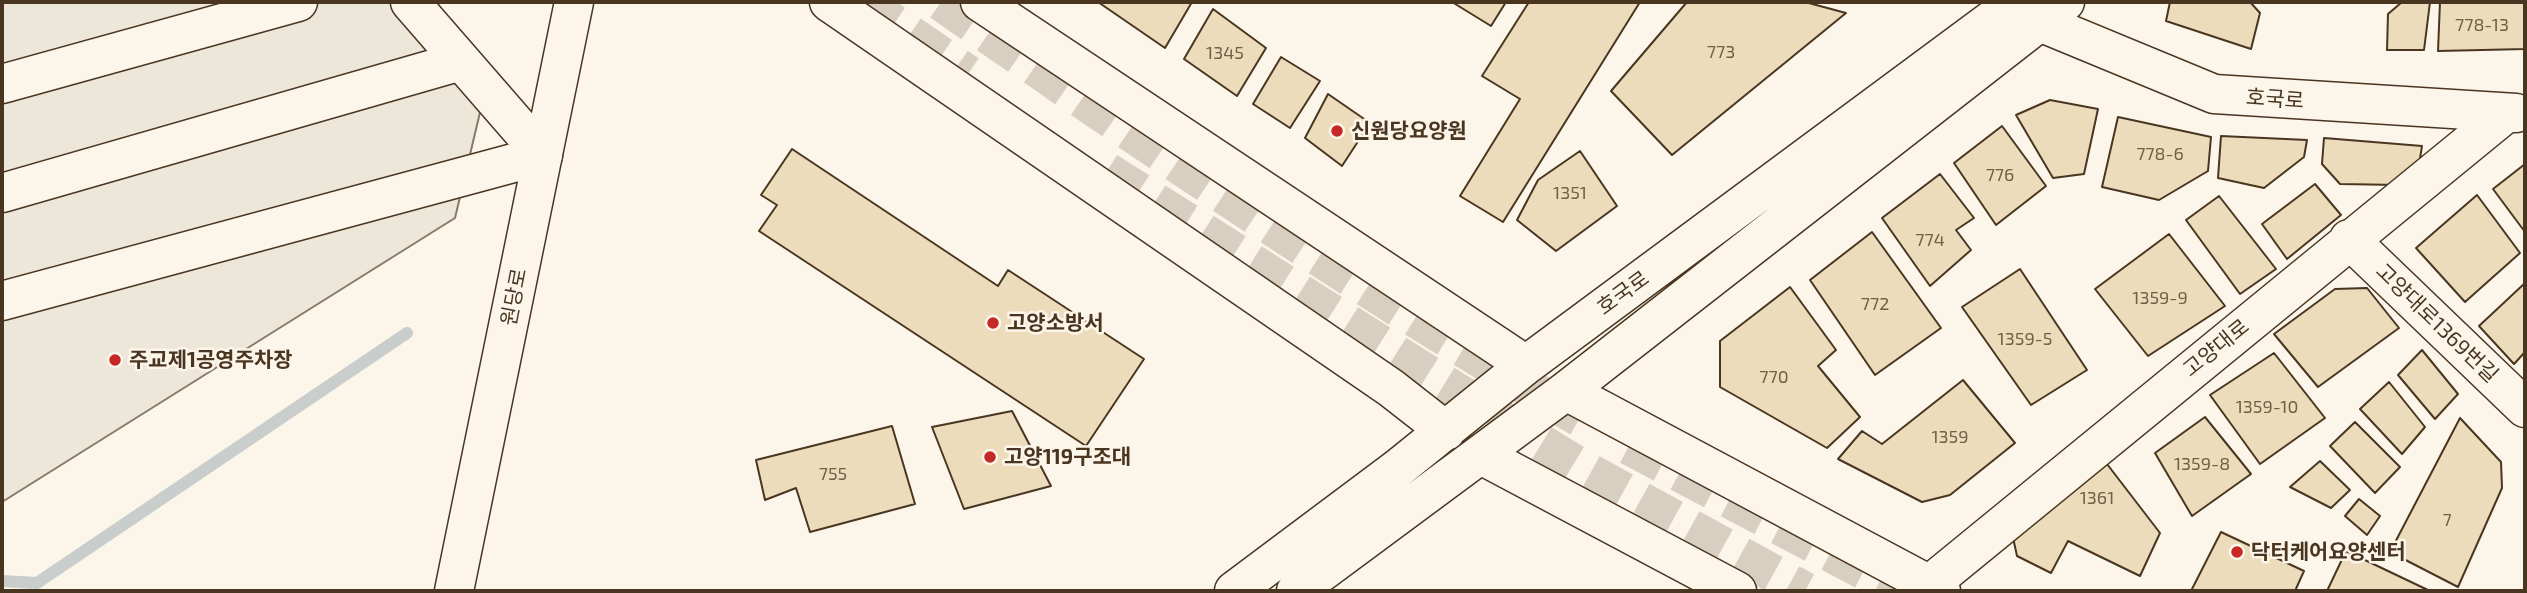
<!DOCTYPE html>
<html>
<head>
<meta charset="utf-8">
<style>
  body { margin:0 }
  #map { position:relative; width:2527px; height:593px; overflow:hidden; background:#fbf6e9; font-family:"Exo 2",sans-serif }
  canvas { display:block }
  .frame { position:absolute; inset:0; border:4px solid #4a3520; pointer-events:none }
</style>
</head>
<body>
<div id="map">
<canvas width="2527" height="593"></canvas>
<div class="frame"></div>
</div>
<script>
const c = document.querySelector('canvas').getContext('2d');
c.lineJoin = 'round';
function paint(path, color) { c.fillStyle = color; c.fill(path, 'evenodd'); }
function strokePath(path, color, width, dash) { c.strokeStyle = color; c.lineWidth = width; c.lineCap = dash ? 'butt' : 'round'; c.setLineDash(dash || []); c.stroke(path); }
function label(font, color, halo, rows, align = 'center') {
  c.font = font + ' "Exo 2","Noto Sans KR",sans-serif'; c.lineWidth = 5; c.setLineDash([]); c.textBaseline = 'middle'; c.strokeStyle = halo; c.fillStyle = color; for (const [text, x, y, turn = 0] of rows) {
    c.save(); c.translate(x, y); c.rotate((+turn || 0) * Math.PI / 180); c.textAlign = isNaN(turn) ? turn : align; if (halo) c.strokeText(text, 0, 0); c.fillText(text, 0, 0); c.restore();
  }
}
const parking = new Path2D(`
  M 2,2 L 436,2 L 490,70 L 455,218 L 2,502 Z`);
paint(parking, '#ede7d9');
strokePath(parking, '#887966', 2);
strokePath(new Path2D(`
  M 2,581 L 37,583 L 407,333`), '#c9cecd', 12);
const building = new Path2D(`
  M 1098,2 L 1192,2 L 1165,48 Z
  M 1452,2 L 1506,2 L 1491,26 Z
  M 1529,2 L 1640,2 L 1503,222 L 1460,196 L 1520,99 L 1482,76 Z
  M 1687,2 L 1805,2 L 1846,13 L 1672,155 L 1611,91 Z
  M 2170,2 L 2250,2 L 2260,13 L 2251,49 L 2166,21 Z
  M 2402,2 L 2430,2 L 2424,50 L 2387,50 L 2388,14 Z
  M 2440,2 L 2525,2 L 2525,49 L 2438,51 Z
  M 1213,9 L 1266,48 L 1237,96 L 1184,59 Z
  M 1281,57 L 1320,81 L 1290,128 L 1253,104 Z
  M 1328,94 L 1370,123 L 1342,166 L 1305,138 Z
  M 2050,100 L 2098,109 L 2084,174 L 2053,178 L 2016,115 Z
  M 2118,117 L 2211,137 L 2208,171 L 2159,200 L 2102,187 Z
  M 2002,126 L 2046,186 L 1996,225 L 1954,163 Z
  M 2221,136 L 2307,140 L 2304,157 L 2264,188 L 2218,178 Z
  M 2324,138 L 2422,146 L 2418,171 L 2400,185 L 2340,184 L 2322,164 Z
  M 792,149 L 998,286 L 1008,270 L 1144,359 L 1086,446 L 759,231 L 777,205 L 761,195 Z
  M 1580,151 L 1617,206 L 1556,251 L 1517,220 L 1538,180 Z
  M 2525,164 L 2525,232 L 2493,189 Z
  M 1940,174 L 1974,218 L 1956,230 L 1971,250 L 1930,286 L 1882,218 Z
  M 2315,184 L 2341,215 L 2287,259 L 2262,224 Z
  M 2477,195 L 2520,253 L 2465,302 L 2416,248 Z
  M 2219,196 L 2276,269 L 2240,294 L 2186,220 Z
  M 1872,232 L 1941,328 L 1875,375 L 1810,280 Z
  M 2169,234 L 2225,306 L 2148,356 L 2095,289 Z
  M 2020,269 L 2087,370 L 2031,405 L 1962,307 Z
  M 2525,283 L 2525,352 L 2514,364 L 2479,326 Z
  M 1790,287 L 1836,350 L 1818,366 L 1860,417 L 1827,448 L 1720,387 L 1720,341 Z
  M 2367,288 L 2399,328 L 2318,387 L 2274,334 L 2335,289 Z
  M 2422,350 L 2458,394 L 2435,419 L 2398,375 Z
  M 2274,353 L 2325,418 L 2260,464 L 2210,395 Z
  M 1963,380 L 2015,443 L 1950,495 L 1922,502 L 1838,459 L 1862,431 L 1882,444 Z
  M 2389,382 L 2425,427 L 2402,454 L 2360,409 Z
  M 1012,411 L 1051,486 L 964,509 L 932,427 Z
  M 2205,417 L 2251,474 L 2192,516 L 2155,453 Z
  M 2460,418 L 2501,462 L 2502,488 L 2458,587 L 2390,552 Z
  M 2355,422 L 2400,467 L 2375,493 L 2330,446 Z
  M 892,426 L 915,504 L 810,532 L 796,488 L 765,500 L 756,460 Z
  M 2320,461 L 2350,490 L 2331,508 L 2290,487 Z
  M 2107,464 L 2160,533 L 2140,576 L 2068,541 L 2051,573 L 2017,556 L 2012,533 Z
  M 2359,499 L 2380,516 L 2367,535 L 2345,516 Z
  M 2221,532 L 2304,571 L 2295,591 L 2191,591 Z
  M 2346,551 L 2430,591 L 2327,591 Z`);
paint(building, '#ecdcbc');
strokePath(building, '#4a3520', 2);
strokePath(new Path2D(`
  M 863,2 L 968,74
  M 941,2 C 1149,147 1360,290 1580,418
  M 1107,171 L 1436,379 L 1587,471 L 1805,591
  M 1629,446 L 1902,591`), '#d8cfc1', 38, [38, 19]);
const minor = new Path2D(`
  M 2013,11 L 2214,94 L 2516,113
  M 2,84 L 298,2
  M 2,193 L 461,61
  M 2349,239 L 2525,408
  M 2,301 L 543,155 L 410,2
  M 1929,585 L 2505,114`);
const major = new Path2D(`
  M 829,2 L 1391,388 L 1446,431
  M 980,2 L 1526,365
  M 1566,391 L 1941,591
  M 1481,455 L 1737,591
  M 454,591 L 574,2
  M 1234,591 L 1397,469 L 1526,365 L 2016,2
  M 1296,591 L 1566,391 L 2065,2`);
strokePath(minor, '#4a3520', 41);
strokePath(major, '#4a3520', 41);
strokePath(minor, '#fbf6e9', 38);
strokePath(major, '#fbf6e9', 38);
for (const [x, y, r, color] of [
  [1337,131,7,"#c62828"],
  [993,323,7,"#c62828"],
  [115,360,7,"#c62828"],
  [990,457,7,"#c62828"],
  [2237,552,7,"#c62828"]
]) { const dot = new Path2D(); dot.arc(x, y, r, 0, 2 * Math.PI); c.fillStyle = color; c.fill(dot); strokePath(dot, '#fbf6e9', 2.5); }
label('18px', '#725f47', null, [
  ["778-13",2482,25],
  ["773",1721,52],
  ["1345",1225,53],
  ["778-6",2160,154],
  ["776",2000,175],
  ["1351",1570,193],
  ["774",1930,240],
  ["1359-9",2160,298],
  ["772",1875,304],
  ["1359-5",2025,339],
  ["770",1774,377],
  ["1359-10",2267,407],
  ["1359",1950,437],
  ["1359-8",2202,464],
  ["755",833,474],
  ["1361",2097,498],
  ["7",2447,520]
]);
label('21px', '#4a3520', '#fbf6e9', [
  ["호국로",2275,99,4],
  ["호국로",1623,293,-36],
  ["원당로",514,297,-79],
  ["고양대로1369번길",2437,323,44],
  ["고양대로",2216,348,-39]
]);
label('bold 21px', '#4a3520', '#fbf6e9', [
  ["신원당요양원",1351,131],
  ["고양소방서",1007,323],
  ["주교제1공영주차장",129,360],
  ["고양119구조대",1004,457],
  ["닥터케어요양센터",2251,552]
], 'left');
</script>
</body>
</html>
